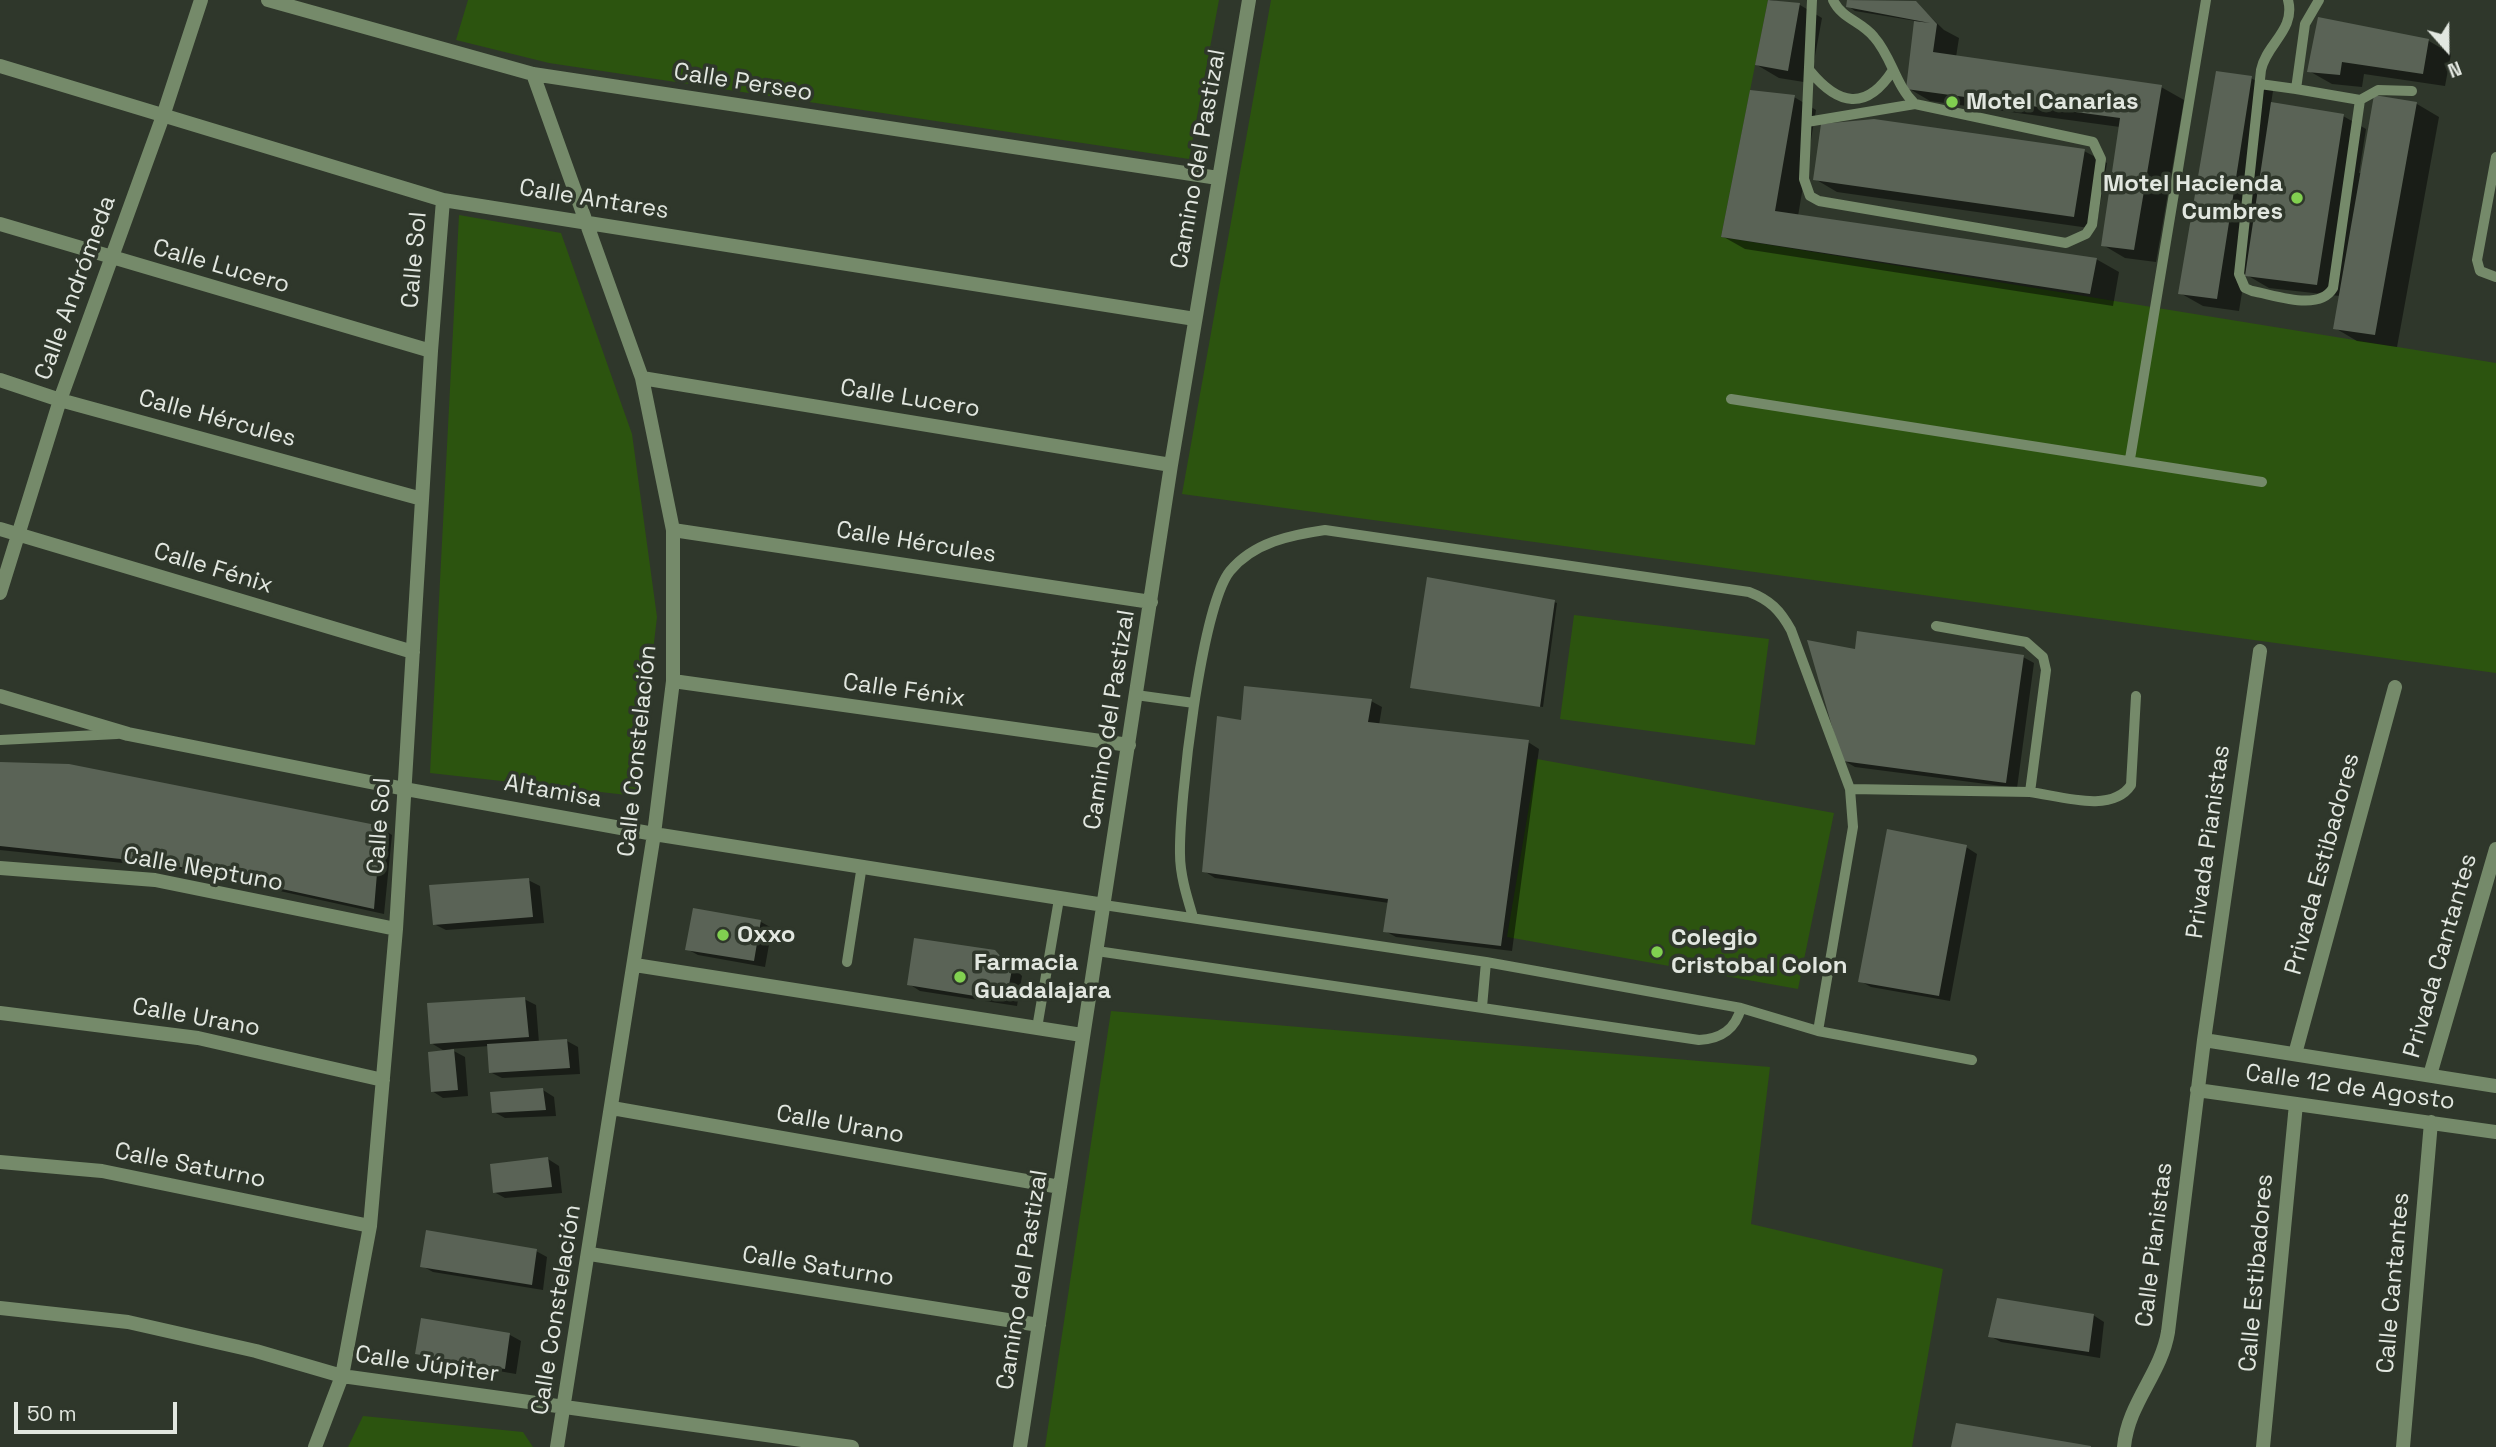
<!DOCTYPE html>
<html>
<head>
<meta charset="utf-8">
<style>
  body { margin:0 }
  #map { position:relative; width:2496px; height:1447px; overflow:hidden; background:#2f372b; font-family:"Space Grotesk",sans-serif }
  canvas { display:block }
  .north { position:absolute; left:2412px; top:14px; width:70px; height:70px; -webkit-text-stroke:5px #2f372b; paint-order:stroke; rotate:159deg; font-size:19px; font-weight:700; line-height:28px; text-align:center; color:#e2e7e0 }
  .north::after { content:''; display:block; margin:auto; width:24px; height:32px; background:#e2e7e0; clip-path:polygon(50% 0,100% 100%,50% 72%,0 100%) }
  .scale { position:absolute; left:14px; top:1402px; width:163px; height:32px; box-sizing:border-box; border:4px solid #e2e7e0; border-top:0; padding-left:9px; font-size:21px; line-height:24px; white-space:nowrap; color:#e2e7e0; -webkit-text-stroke:5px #2f372b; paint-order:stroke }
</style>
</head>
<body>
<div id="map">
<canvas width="2496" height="1447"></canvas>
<div class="north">N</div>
<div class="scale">50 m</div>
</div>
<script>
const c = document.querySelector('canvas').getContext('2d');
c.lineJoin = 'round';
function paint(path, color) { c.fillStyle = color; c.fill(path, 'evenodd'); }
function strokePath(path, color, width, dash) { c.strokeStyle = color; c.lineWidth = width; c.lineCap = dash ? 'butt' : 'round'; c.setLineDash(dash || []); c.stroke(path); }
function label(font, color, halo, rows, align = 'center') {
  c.font = font + ' "Space Grotesk",sans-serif'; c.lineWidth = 7; c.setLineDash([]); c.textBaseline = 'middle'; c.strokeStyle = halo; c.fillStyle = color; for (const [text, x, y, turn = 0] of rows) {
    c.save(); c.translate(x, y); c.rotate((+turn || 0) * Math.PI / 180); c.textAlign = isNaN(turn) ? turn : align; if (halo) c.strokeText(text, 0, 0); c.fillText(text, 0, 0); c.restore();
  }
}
paint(new Path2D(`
  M 468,0 L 1219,0 L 1189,159 L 549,63 L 456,40 Z
  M 1271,0 L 1768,0 L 1721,237 L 2496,363 L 2496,673 L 1182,494 Z
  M 459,215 L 561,233 L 632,434 L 657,617 L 636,796 L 430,773 Z
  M 1574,615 L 1769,639 L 1755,745 L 1560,719 Z
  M 1537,759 L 1834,813 L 1798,989 L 1507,937 Z
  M 1111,1011 L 1770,1067 L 1751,1224 L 1943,1269 L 1912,1447 L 1045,1447 Z
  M 363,1416 L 523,1432 L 533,1447 L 348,1447 Z`), '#2c540f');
paint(new Path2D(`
  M 1770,0 L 1800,5 L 1822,18 L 1810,83 L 1779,78 L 1757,65 Z
  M 1849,0 L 1916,3 L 1944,30 L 1959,38 L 1956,57 L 2161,87 L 2184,100 L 2156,262 L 2125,258 L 2103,245 L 2120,127 L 1930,101 L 1908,88 L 1916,21 L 1855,11 L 1848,6 Z
  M 2319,19 L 2429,41 L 2451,54 L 2445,86 L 2364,74 L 2362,87 L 2332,84 L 2309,71 Z
  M 2251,78 L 2273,91 L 2271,104 L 2343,116 L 2366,129 L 2359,173 L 2362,173 L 2376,97 L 2417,104 L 2439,117 L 2397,347 L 2357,341 L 2335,328 L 2340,296 L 2269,288 L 2245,274 L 2239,311 L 2203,306 L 2180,293 Z
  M 1794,97 L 1816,110 L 1798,216 L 2096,259 L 2119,272 L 2113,306 L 1745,249 L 1722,236 Z
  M 2084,151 L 2107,163 L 2096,229 L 1837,192 L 1815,179 Z
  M 1554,602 L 1557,603 L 1543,707 L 1411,687 Z
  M 1857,651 L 2023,657 L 2034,663 L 2017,788 L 1855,767 L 1843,760 Z
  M 1371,701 L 1382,707 L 1379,725 L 1528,742 L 1539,749 L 1512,951 L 1396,937 L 1385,931 L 1389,903 L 1215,878 L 1204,871 L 1242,722 Z
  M 0,764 L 381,828 L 392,835 L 384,914 L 180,869 L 0,850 Z
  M 1966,847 L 1977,854 L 1950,1001 L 1871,987 L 1860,981 Z
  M 528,880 L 540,886 L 544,923 L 446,930 L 434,924 Z
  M 694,910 L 761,922 L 772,928 L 765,967 L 698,955 L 687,949 Z
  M 994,952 L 1006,959 L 1022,976 L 1017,1006 L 920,991 L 909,984 Z
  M 524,999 L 536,1005 L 539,1043 L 567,1041 L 578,1047 L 580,1074 L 502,1078 L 490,1072 L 489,1046 L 450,1049 L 465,1057 L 468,1096 L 443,1098 L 432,1091 L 446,1052 L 431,1043 Z
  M 543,1090 L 554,1097 L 556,1116 L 505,1118 L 494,1112 Z
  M 548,1159 L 559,1166 L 562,1193 L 505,1198 L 494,1192 Z
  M 536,1251 L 547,1257 L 543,1290 L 433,1272 L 422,1266 Z
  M 2093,1315 L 2104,1322 L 2100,1358 L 2001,1342 L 1990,1336 Z
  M 423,1320 L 510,1335 L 521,1341 L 516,1374 L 428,1359 L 417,1353 Z`), '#0007');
paint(new Path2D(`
  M 1768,0 L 1800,3 L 1788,71 L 1755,65 Z
  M 1847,0 L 1916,1 L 1937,24 L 1933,52 L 2162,85 L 2134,250 L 2101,246 L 2120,118 L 1906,89 L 1914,21 L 1930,23 L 1846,7 Z
  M 2318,17 L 2429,39 L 2423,74 L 2342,62 L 2340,75 L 2307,72 Z
  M 2216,71 L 2252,76 L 2217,299 L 2178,294 Z
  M 1750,90 L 1795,95 L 1775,211 L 2097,258 L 2090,294 L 1721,237 Z
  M 2374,95 L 2417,102 L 2375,335 L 2333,329 Z
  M 2271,102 L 2344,114 L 2317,285 L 2245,276 Z
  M 1874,119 L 2085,149 L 2074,217 L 1813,180 L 1821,124 Z
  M 1427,577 L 1555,600 L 1540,707 L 1410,688 Z
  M 1857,631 L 2024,655 L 2006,783 L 1842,761 L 1807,640 L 1855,649 Z
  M 1244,686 L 1372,699 L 1368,722 L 1529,740 L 1501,946 L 1383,932 L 1388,899 L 1202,872 L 1217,716 L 1241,720 Z
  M 0,762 L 69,764 L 381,826 L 374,909 L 167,864 L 0,846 Z
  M 1887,829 L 1967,845 L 1939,996 L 1858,982 Z
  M 529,878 L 533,917 L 433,925 L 429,885 Z
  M 693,908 L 761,920 L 754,961 L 685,950 Z
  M 914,938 L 995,950 L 1012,969 L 1006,1001 L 907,985 Z
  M 525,997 L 529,1037 L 430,1044 L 427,1003 Z
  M 567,1039 L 570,1068 L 489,1073 L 487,1044 Z
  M 454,1049 L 458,1090 L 431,1092 L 428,1052 Z
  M 543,1088 L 546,1110 L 492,1113 L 490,1092 Z
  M 548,1157 L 552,1187 L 493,1193 L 490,1164 Z
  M 426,1230 L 537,1249 L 532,1285 L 420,1267 Z
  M 1997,1298 L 2094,1314 L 2089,1352 L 1988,1337 Z
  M 421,1318 L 510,1333 L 505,1369 L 415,1354 Z
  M 1956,1423 L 2091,1446 L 2091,1447 L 1951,1447 Z`), '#5a6356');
strokePath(new Path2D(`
  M 1812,0 L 1804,179 L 1810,196 L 1819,201 L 2066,243 L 2086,234 L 2092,225 L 2101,159 L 2093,142 L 1915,104 C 1895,85 1892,57 1874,37 C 1861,21 1842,19 1833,0
  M 2288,0 C 2296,30 2266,44 2261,70 L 2239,274 L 2245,288 L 2252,291 C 2275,295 2319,312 2333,288 L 2360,100 L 2296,89 L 2305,24 L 2319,0
  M 1810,71 C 1838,105 1866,112 1893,70
  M 2260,84 L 2296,89
  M 2360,100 L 2378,90 L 2412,91
  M 1807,122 L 1915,104
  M 2496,157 L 2477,260 L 2480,271 L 2496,277
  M 1731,399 L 2262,482
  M 2130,459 L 2206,0
  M 1136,695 L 1194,703
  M 0,740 L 117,734
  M 1850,789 L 2030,792 L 2046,670 L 2043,657 L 2026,642 L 1936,626
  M 2030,792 C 2060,796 2112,814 2131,785 L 2136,696
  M 1193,917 C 1187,897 1180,875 1180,854 C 1179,804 1201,607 1230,571 C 1254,542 1291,535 1325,530 L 1749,592 C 1770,600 1780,610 1791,630 L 1850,789 L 1853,827 L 1818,1031 L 1741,1008
  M 1097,951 L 1699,1040 C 1721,1039 1735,1030 1741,1008 L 1486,962 L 1104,905
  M 847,962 L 862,865
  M 1482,1007 L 1486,962
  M 1037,1028 L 1059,899
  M 1818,1031 L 1972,1060`), '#758a6a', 10);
strokePath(new Path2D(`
  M 268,0 L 533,74 L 1218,178
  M 0,66 L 443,200 L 1195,319
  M 533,74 L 642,378 L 673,530 L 673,681 L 654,834 L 557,1447
  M 0,224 L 431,351
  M 642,378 L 1171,465
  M 0,380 L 60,400 L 422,499
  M 0,529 L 413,652
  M 673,530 L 1151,602
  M 0,593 L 60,400 L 163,116 L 201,0
  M 673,681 L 1129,745
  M 0,696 L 128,734 L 405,789 L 654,834 L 1104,905
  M 0,868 L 155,880 L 396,929
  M 635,965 L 1082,1035
  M 0,1013 L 198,1038 L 383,1080
  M 2204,1040 L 2496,1086
  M 2295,1054 L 2395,687
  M 2430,1075 L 2496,849
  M 2197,1090 L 2496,1132
  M 612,1108 L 1060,1187
  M 0,1162 L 102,1171 L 370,1226
  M 590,1254 L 1039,1325
  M 0,1308 L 128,1322 L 256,1351 L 342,1376 L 852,1447
  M 315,1447 L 342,1376 L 370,1226 L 396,929 L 431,351 L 443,200
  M 1020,1447 L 1171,465 L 1249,0
  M 2124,1447 C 2128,1403 2161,1374 2168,1332 L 2204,1040 L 2260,651
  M 2263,1447 L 2296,1104
  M 2403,1447 L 2431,1122`), '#758a6a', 14);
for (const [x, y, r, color] of [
  [1952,102,7,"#81d050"],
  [2297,198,7,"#81d050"],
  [723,935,7,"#81d050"],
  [1657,952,7,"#81d050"],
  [960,977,7,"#81d050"]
]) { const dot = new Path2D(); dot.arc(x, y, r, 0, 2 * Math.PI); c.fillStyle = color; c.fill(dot); strokePath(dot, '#2f372b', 2.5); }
label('24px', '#e2e7e0', '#2f372b', [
  ["Calle Perseo",743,83,9],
  ["Camino del Pastizal",1199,159,-80],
  ["Calle Antares",594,200,9],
  ["Calle Sol",415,260,-85],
  ["Calle Lucero",221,267,16],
  ["Calle Andrómeda",76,288,-70],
  ["Calle Lucero",910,399,9],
  ["Calle Hércules",217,419,15],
  ["Calle Hércules",916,543,9],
  ["Calle Fénix",213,569,17],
  ["Calle Fénix",904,691,8],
  ["Camino del Pastizal",1110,720,-81],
  ["Calle Constelación",638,751,-84],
  ["Altamisa",553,792,10],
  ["Calle Sol",380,826,-86],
  ["Privada Pianistas",2209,842,-82],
  ["Privada Estibadores",2323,864,-75],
  ["Calle Neptuno",203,870,10],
  ["Privada Cantantes",2441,956,-74],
  ["Calle Urano",196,1018,10],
  ["Calle 12 de Agosto",2350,1088,8],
  ["Calle Urano",840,1125,10],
  ["Calle Saturno",190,1166,11],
  ["Calle Pianistas",2155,1245,-83],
  ["Calle Saturno",818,1267,9],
  ["Calle Estibadores",2257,1273,-85],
  ["Camino del Pastizal",1023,1280,-81],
  ["Calle Cantantes",2394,1283,-85],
  ["Calle Constelación",557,1310,-81],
  ["Calle Júpiter",427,1365,8]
]);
label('bold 24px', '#e2e7e0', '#2f372b', [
  ["Motel Canarias",1966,102],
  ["Motel Hacienda",2283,184,"right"],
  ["Cumbres",2283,212,"right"],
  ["Oxxo",737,935],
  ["Colegio",1671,938],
  ["Cristobal Colon",1671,966],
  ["Farmacia",974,963],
  ["Guadalajara",974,991]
], 'left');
</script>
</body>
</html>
